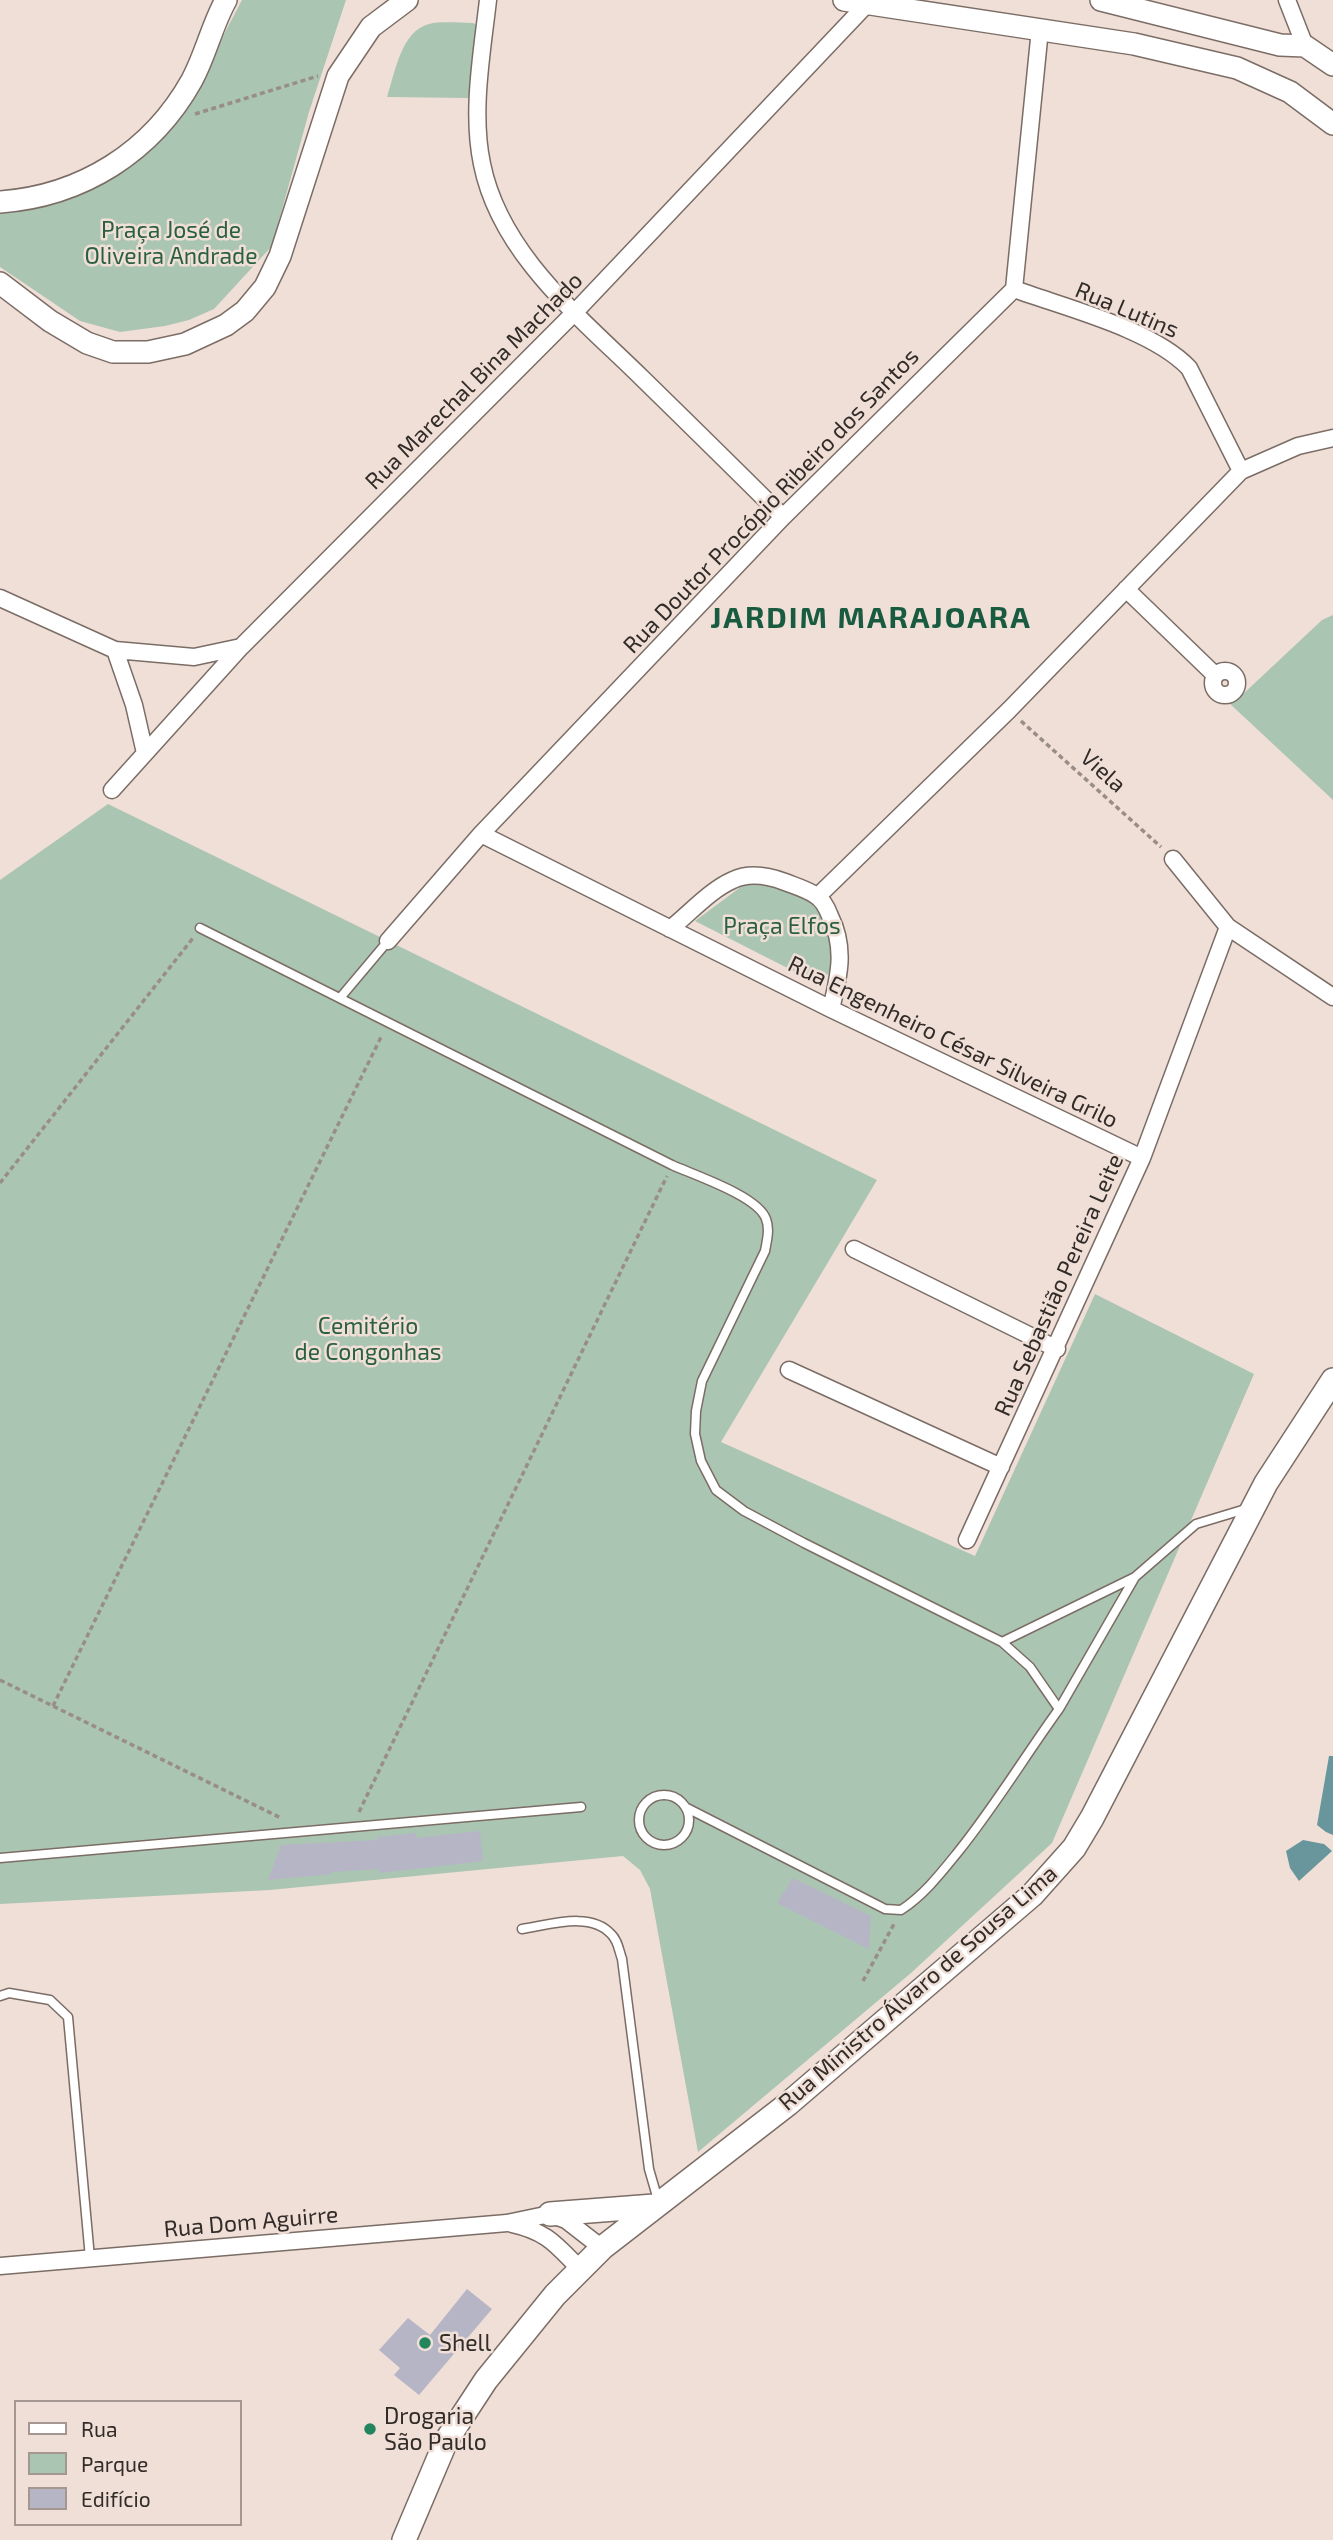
<!DOCTYPE html>
<html>
<head>
<meta charset="utf-8">
<style>
  body { margin:0 }
  #map { position:relative; width:1333px; height:2540px; overflow:hidden; background:#f0dfd7; font-family:"Exo 2",sans-serif }
  canvas { display:block }
  .legend { position:absolute; left:14px; top:2400px; width:228px; height:126px; box-sizing:border-box; background:#f0dfd7; border:2px solid #a49791; margin:0; padding:9px 12px; list-style:none; font-size:21px; color:#322c29 }
  .legend li { display:flex; align-items:center; gap:14px; height:35px }
  .legend b { width:35px; border:2px solid #a49791 }
</style>
</head>
<body>
<div id="map">
<canvas width="1333" height="2540"></canvas>
<ul class="legend">
<li><b style="height:9px;background:#fff"></b>Rua</li>
<li><b style="height:19px;background:#abc5b3"></b>Parque</li>
<li><b style="height:19px;background:#b6b5c5"></b>Edifício</li>
</ul>
</div>
<script>
const c = document.querySelector('canvas').getContext('2d');
c.lineJoin = 'round';
function paint(path, color) { c.fillStyle = color; c.fill(path, 'evenodd'); }
function strokePath(path, color, width, dash) { c.strokeStyle = color; c.lineWidth = width; c.lineCap = dash ? 'butt' : 'round'; c.setLineDash(dash || []); c.stroke(path); }
function label(font, color, halo, rows, align = 'center') {
  c.font = font + ' "Exo 2",sans-serif'; c.lineWidth = 5; c.setLineDash([]); c.textBaseline = 'middle'; c.strokeStyle = halo; c.fillStyle = color; for (const [text, x, y, turn = 0] of rows) {
    c.save(); c.translate(x, y); c.rotate((+turn || 0) * Math.PI / 180); c.textAlign = isNaN(turn) ? turn : align; if (halo) c.strokeText(text, 0, 0); c.fillText(text, 0, 0); c.restore();
  }
}
paint(new Path2D(`
  M 242,0 L 346,0 L 309,112 L 272,246 L 214,309 L 189,320 L 165,326 L 120,332 L 80,321 L 0,267 L 0,209 L 57,200 L 89,190 L 117,174 L 190,99 Z
  M 473,23 L 477,25 L 478,44 L 469,98 L 387,97 C 395,73 401,31 429,24 C 442,21 459,23 473,23 Z
  M 1333,615 L 1333,800 L 1228,702 L 1242,695 L 1322,620 Z
  M 108,804 L 877,1180 L 721,1442 L 975,1556 L 1095,1294 L 1254,1374 L 1052,1843 L 911,1973 L 698,2152 L 650,1889 L 640,1870 L 623,1856 L 270,1890 L 0,1904 L 0,880 Z
  M 771,881 C 788,889 805,896 819,909 C 834,922 843,958 828,974 C 825,978 818,979 813,981 L 695,921 L 746,883 Z`), '#abc5b3');
paint(new Path2D(`
  M 1329,1756 L 1333,1756 L 1333,1835 L 1326,1832 L 1317,1825 Z
  M 1303,1840 L 1324,1844 L 1332,1851 L 1299,1881 L 1290,1868 L 1286,1851 Z`), '#69969c');
paint(new Path2D(`
  M 480,1831 L 483,1861 L 380,1873 L 379,1869 L 331,1872 L 332,1874 L 268,1880 L 281,1845 L 377,1840 L 377,1837 L 416,1833 L 416,1838 Z
  M 793,1878 L 871,1916 L 869,1949 L 777,1903 Z
  M 467,2289 L 492,2309 L 419,2395 L 394,2375 L 400,2368 L 379,2350 L 408,2318 L 430,2335 Z`), '#b6b5c5');
const service = new Path2D(`
  M 200,928 L 672,1165 C 694,1175 758,1196 766,1219 C 770,1229 767,1240 765,1251 L 702,1381 L 696,1411 L 695,1434 L 701,1461 L 716,1490 L 744,1511 L 804,1543 L 1002,1642 L 1030,1667 L 1059,1709 C 1025,1756 995,1806 958,1852 C 941,1873 924,1895 901,1910 L 885,1909 L 687,1808
  M 340,998 L 388,941
  M 1002,1642 L 1135,1577 L 1196,1524 L 1249,1508
  M 1059,1709 L 1135,1577
  M639 1820a25 25 0 1 1 50 0a25 25 0 1 1-50 0Z
  M 0,1858 L 581,1807
  M 522,1929 C 549,1925 591,1911 611,1934 C 618,1940 619,1951 622,1959 L 649,2169 L 658,2200
  M 0,1996 L 9,1993 L 50,2000 L 68,2017 L 90,2258`);
const minor = new Path2D(`
  M 488,0 C 482,53 471,112 482,164 C 500,254 580,317 642,378 C 689,424 736,470 783,517
  M 1287,0 L 1305,46
  M 1014,289 C 1066,308 1152,329 1189,368 L 1241,471
  M 1126,589 L 1215,675
  M 0,598 L 115,650 L 194,657 L 241,647
  M 115,650 L 134,705 L 145,753
  M1213 683a12 12 0 1 1 24 0a12 12 0 1 1-24 0Z
  M 112,790 L 241,647 L 575,312 L 867,4
  M 481,834 L 831,1009 L 1142,1158
  M 1173,859 L 1228,927 L 1333,997
  M 818,896 L 1009,710 L 1241,471 L 1298,446 L 1333,438
  M 670,929 C 690,913 710,890 733,880 C 750,872 769,876 785,882 C 795,886 806,889 815,895 C 822,899 827,908 830,916 C 846,948 839,976 831,1009
  M 388,941 L 481,834 L 783,517 L 1014,289 L 1040,29
  M 854,1249 L 1057,1349
  M 789,1370 L 1001,1467
  M 967,1540 L 1142,1158 L 1228,927
  M 512,2224 C 548,2232 556,2245 581,2270
  M 0,2266 L 507,2223 L 550,2214 L 566,2220 L 602,2248`);
const tertiary = new Path2D(`
  M 844,0 L 1134,44 L 1237,68 L 1290,92 L 1333,124
  M 1101,0 L 1280,45 L 1305,46 L 1333,65
  M 0,202 C 82,196 152,152 192,80 C 206,54 212,25 226,0
  M 0,283 L 50,321 L 87,343 L 113,352 L 148,352 L 185,344 L 226,325 L 245,311 L 265,287 L 280,256 L 338,76 L 371,27 L 407,0`);
const secondary = new Path2D(`
  M 550,2214 L 654,2206
  M 404,2540 L 446,2441 L 486,2380 L 555,2295 L 602,2248 L 788,2104 L 1032,1895 L 1074,1848 L 1092,1818 L 1266,1483 L 1333,1380`);
strokePath(service, '#7b6d65', 11);
strokePath(minor, '#7b6d65', 19);
strokePath(tertiary, '#7b6d65', 24);
strokePath(secondary, '#7b6d65', 26);
strokePath(new Path2D(`
  M 195,114 L 318,76
  M 1236,690 L 1242,695
  M 1021,721 L 1161,847
  M 0,1183 L 193,938
  M 0,1680 L 281,1818
  M 53,1706 L 382,1035
  M 359,1812 L 667,1176
  M 863,1981 L 894,1924`), '#998d87', 3.5, [5, 3.5]);
strokePath(service, '#fff', 8);
strokePath(minor, '#fff', 16);
strokePath(tertiary, '#fff', 21);
strokePath(secondary, '#fff', 23);
for (const [x, y, r, color] of [
  [425,2343,7,"#23855d"],
  [370,2429,7,"#23855d"]
]) { const dot = new Path2D(); dot.arc(x, y, r, 0, 2 * Math.PI); c.fillStyle = color; c.fill(dot); strokePath(dot, '#f0dfd7', 2.5); }
label('23px', '#2a6040', '#f0dfd7', [
  ["Praça José de",171,230],
  ["Oliveira Andrade",171,256],
  ["Praça Elfos",782,926],
  ["Cemitério",368,1326],
  ["de Congonhas",368,1352]
]);
label('23px', '#322c29', '#f0dfd7', [
  ["Rua Lutins",1127,310,23],
  ["Rua Marechal Bina Machado",474,381,-45],
  ["Rua Doutor Procópio Ribeiro dos Santos",771,501,-46],
  ["Viela",1103,771,42],
  ["Rua Engenheiro César Silveira Grilo",953,1042,26],
  ["Rua Sebastião Pereira Leite",1059,1285,-66],
  ["Rua Ministro Álvaro de Sousa Lima",918,1988,-41],
  ["Rua Dom Aguirre",251,2222,-5]
]);
label('23px', '#322c29', '#f0dfd7', [
  ["Shell",439,2343],
  ["Drogaria",384,2416],
  ["São Paulo",384,2442]
], 'left');
c.letterSpacing = '2px';
label('bold 30px', '#195b40', '#f0dfd7', [
  ["JARDIM MARAJOARA",871,618]
]);
c.letterSpacing = '0px';
</script>
</body>
</html>
